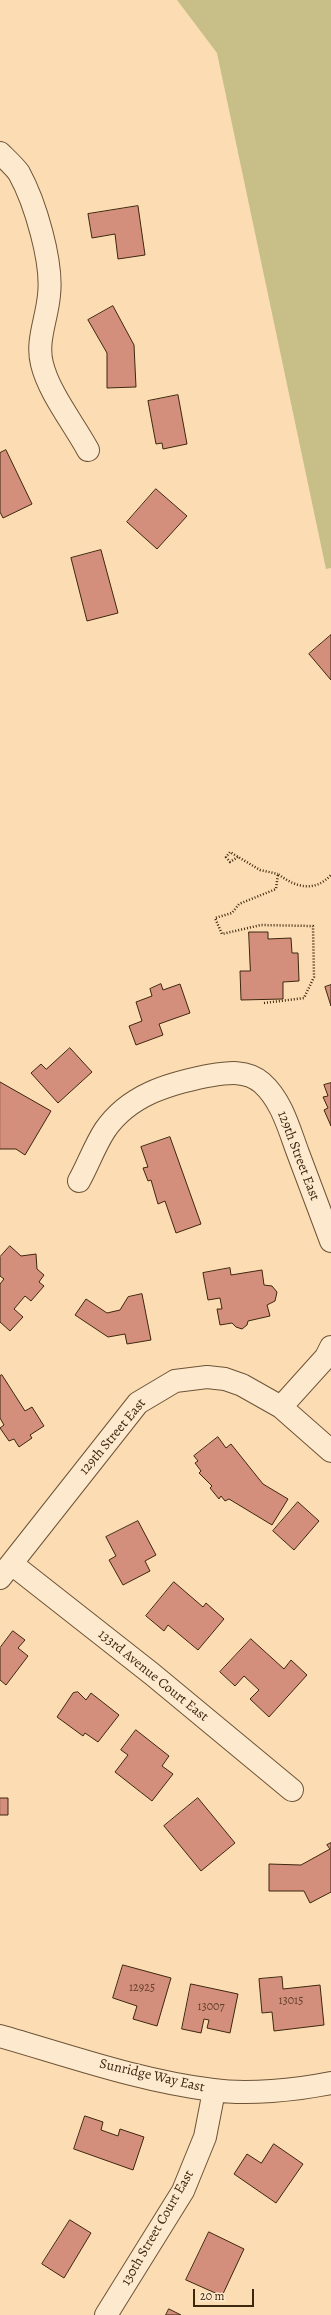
<!DOCTYPE html>
<html>
<head>
<meta charset="utf-8">
<style>
  body { margin:0 }
  #map { position:relative; width:331px; height:2315px; overflow:hidden; background:#fcddb3; font-family:Alegreya,serif }
  canvas { display:block }
  .scale { position:absolute; left:193px; top:2289px; width:61px; height:18px; box-sizing:border-box; border:2px solid #3d270e; border-top:0; padding-left:5px; font-size:12px; line-height:14px; white-space:nowrap; color:#3d270e; -webkit-text-stroke:3px #fde9ce; paint-order:stroke }
</style>
</head>
<body>
<div id="map">
<canvas width="331" height="2315"></canvas>
<div class="scale">20 m</div>
</div>
<script>
const c = document.querySelector('canvas').getContext('2d');
c.lineJoin = 'round';
function paint(path, color) { c.fillStyle = color; c.fill(path, 'evenodd'); }
function strokePath(path, color, width, dash) { c.strokeStyle = color; c.lineWidth = width; c.lineCap = dash ? 'butt' : 'round'; c.setLineDash(dash || []); c.stroke(path); }
function label(font, color, halo, rows, align = 'center') {
  c.font = font + ' Alegreya,serif'; c.lineWidth = 3; c.setLineDash([]); c.textBaseline = 'middle'; c.strokeStyle = halo; c.fillStyle = color; for (const [text, x, y, turn = 0] of rows) {
    c.save(); c.translate(x, y); c.rotate((+turn || 0) * Math.PI / 180); c.textAlign = isNaN(turn) ? turn : align; if (halo) c.strokeText(text, 0, 0); c.fillText(text, 0, 0); c.restore();
  }
}
paint(new Path2D(`
  M 177,0 L 331,0 L 331,568 L 326,569 L 217,53 Z`), '#c7bf87');
const building = new Path2D(`
  M 138,206 L 145,255 L 118,259 L 115,234 L 92,238 L 88,214 Z
  M 113,306 L 134,345 L 136,387 L 107,388 L 107,353 L 88,320 Z
  M 178,395 L 187,444 L 163,449 L 162,443 L 156,444 L 148,401 Z
  M 6,450 L 32,504 L 3,518 L 0,512 L 0,453 Z
  M 156,489 L 187,516 L 157,549 L 127,522 Z
  M 101,550 L 118,613 L 87,621 L 71,558 Z
  M 331,635 L 331,680 L 309,654 Z
  M 249,932 L 268,932 L 268,939 L 291,938 L 292,953 L 298,953 L 299,981 L 283,982 L 283,999 L 241,1000 L 240,971 L 250,971 Z
  M 161,984 L 163,990 L 180,984 L 190,1013 L 159,1024 L 163,1035 L 136,1045 L 129,1026 L 142,1021 L 136,1002 L 152,996 L 150,989 Z
  M 331,985 L 331,1006 L 325,987 Z
  M 70,1048 L 92,1072 L 58,1103 L 31,1073 L 41,1064 L 46,1069 Z
  M 0,1082 L 51,1111 L 25,1155 L 16,1149 L 0,1149 Z
  M 331,1083 L 331,1126 L 324,1110 L 328,1108 L 323,1097 L 328,1096 L 324,1085 Z
  M 170,1137 L 201,1224 L 176,1233 L 165,1201 L 158,1204 L 151,1180 L 148,1181 L 143,1168 L 148,1167 L 141,1147 Z
  M 10,1246 L 21,1256 L 36,1254 L 37,1269 L 44,1275 L 39,1282 L 44,1286 L 31,1301 L 25,1296 L 14,1309 L 23,1317 L 10,1331 L 0,1322 L 0,1284 L 4,1279 L 0,1276 L 0,1257 Z
  M 230,1268 L 231,1275 L 262,1270 L 264,1285 L 272,1286 L 277,1292 L 275,1301 L 267,1305 L 270,1316 L 248,1321 L 247,1325 L 242,1329 L 236,1327 L 232,1323 L 220,1325 L 217,1309 L 222,1309 L 220,1298 L 208,1300 L 203,1273 Z
  M 142,1294 L 151,1340 L 127,1344 L 125,1334 L 108,1337 L 75,1315 L 86,1299 L 107,1313 L 120,1310 L 128,1297 Z
  M 2,1375 L 25,1411 L 32,1407 L 44,1426 L 30,1435 L 32,1438 L 19,1447 L 14,1439 L 9,1441 L 0,1428 L 4,1425 L 0,1418 L 0,1376 Z
  M 218,1437 L 226,1448 L 231,1444 L 263,1484 L 288,1499 L 272,1525 L 229,1499 L 225,1501 L 221,1496 L 219,1499 L 210,1488 L 212,1486 L 199,1473 L 201,1471 L 195,1463 L 198,1461 L 194,1456 Z
  M 298,1502 L 319,1521 L 294,1550 L 273,1531 Z
  M 138,1521 L 156,1555 L 145,1561 L 150,1571 L 123,1585 L 109,1560 L 116,1556 L 106,1537 Z
  M 174,1582 L 203,1607 L 206,1603 L 224,1619 L 198,1650 L 168,1625 L 164,1631 L 146,1616 Z
  M 13,1631 L 25,1640 L 18,1648 L 28,1656 L 6,1685 L 0,1680 L 0,1648 Z
  M 251,1639 L 284,1669 L 291,1660 L 307,1675 L 269,1717 L 250,1699 L 259,1690 L 244,1676 L 235,1686 L 220,1672 Z
  M 78,1692 L 86,1700 L 91,1693 L 119,1715 L 98,1742 L 85,1733 L 83,1736 L 57,1717 L 73,1693 Z
  M 136,1730 L 169,1756 L 162,1766 L 173,1774 L 152,1801 L 115,1772 L 128,1755 L 121,1750 Z
  M 0,1798 L 8,1798 L 8,1815 L 0,1815 Z
  M 198,1798 L 235,1843 L 201,1871 L 164,1826 Z
  M 331,1843 L 331,1892 L 310,1903 L 304,1891 L 269,1891 L 269,1864 L 301,1865 L 330,1849 L 327,1845 Z
  M 123,1965 L 171,1978 L 157,2026 L 133,2019 L 137,2006 L 113,1998 Z
  M 282,1977 L 283,1989 L 320,1985 L 324,2025 L 274,2031 L 272,2012 L 262,2013 L 259,1979 Z
  M 191,1984 L 238,1994 L 230,2033 L 207,2028 L 209,2020 L 204,2019 L 201,2033 L 182,2029 Z
  M 85,2116 L 103,2122 L 101,2130 L 118,2136 L 120,2129 L 144,2137 L 133,2170 L 74,2149 Z
  M 274,2144 L 303,2164 L 276,2203 L 234,2174 L 247,2154 L 261,2163 Z
  M 70,2220 L 91,2233 L 64,2278 L 42,2264 Z
  M 209,2232 L 244,2249 L 222,2296 L 186,2280 Z
  M 169,2309 L 181,2315 L 166,2315 Z`);
paint(building, '#d48e7c');
strokePath(building, '#3d270e', 1);
const minor = new Path2D(`
  M 0,153 C 6,159 14,166 19,173 C 35,202 53,262 49,295 C 47,319 36,341 42,364 C 49,393 74,424 88,450
  M 79,1181 C 88,1165 95,1145 105,1130 C 129,1095 168,1084 207,1076 C 226,1073 246,1069 262,1083 C 282,1101 289,1129 298,1153 C 309,1182 320,1212 331,1241
  M 281,1407 L 326,1357 L 331,1347
  M 12,1564 L 152,1674 L 292,1790
  M 0,1578 L 138,1403 L 175,1381 L 207,1377 L 225,1379 L 242,1385 L 281,1407 L 331,1451
  M 0,2036 C 70,2056 140,2081 213,2090 C 248,2095 296,2090 331,2083
  M 106,2315 L 183,2191 L 205,2137 L 214,2091`);
strokePath(minor, '#6d5437', 24);
strokePath(new Path2D(`
  M 238,857 L 230,862 L 226,857 L 230,852 L 260,870 L 278,874
  M 264,1003 L 304,998 L 314,977 L 313,926 L 261,925 L 222,934 L 215,918 L 232,913 L 239,904 L 276,889 L 278,874 C 295,887 314,893 331,875`), '#3d270e', 2.5, [1, 2]);
strokePath(minor, '#fde9ce', 22);
label('12px', '#63412a', null, [
  ["12925",142,1988],
  ["13015",291,2001],
  ["13007",211,2007]
]);
label('14px', '#3d270e', '#fde9ce', [
  ["129th Street East",298,1156,69],
  ["129th Street East",113,1437,-50],
  ["133rd Avenue Court East",153,1676,39],
  ["Sunridge Way East",152,2076,13],
  ["130th Street Court East",158,2228,-60]
]);
</script>
</body>
</html>
